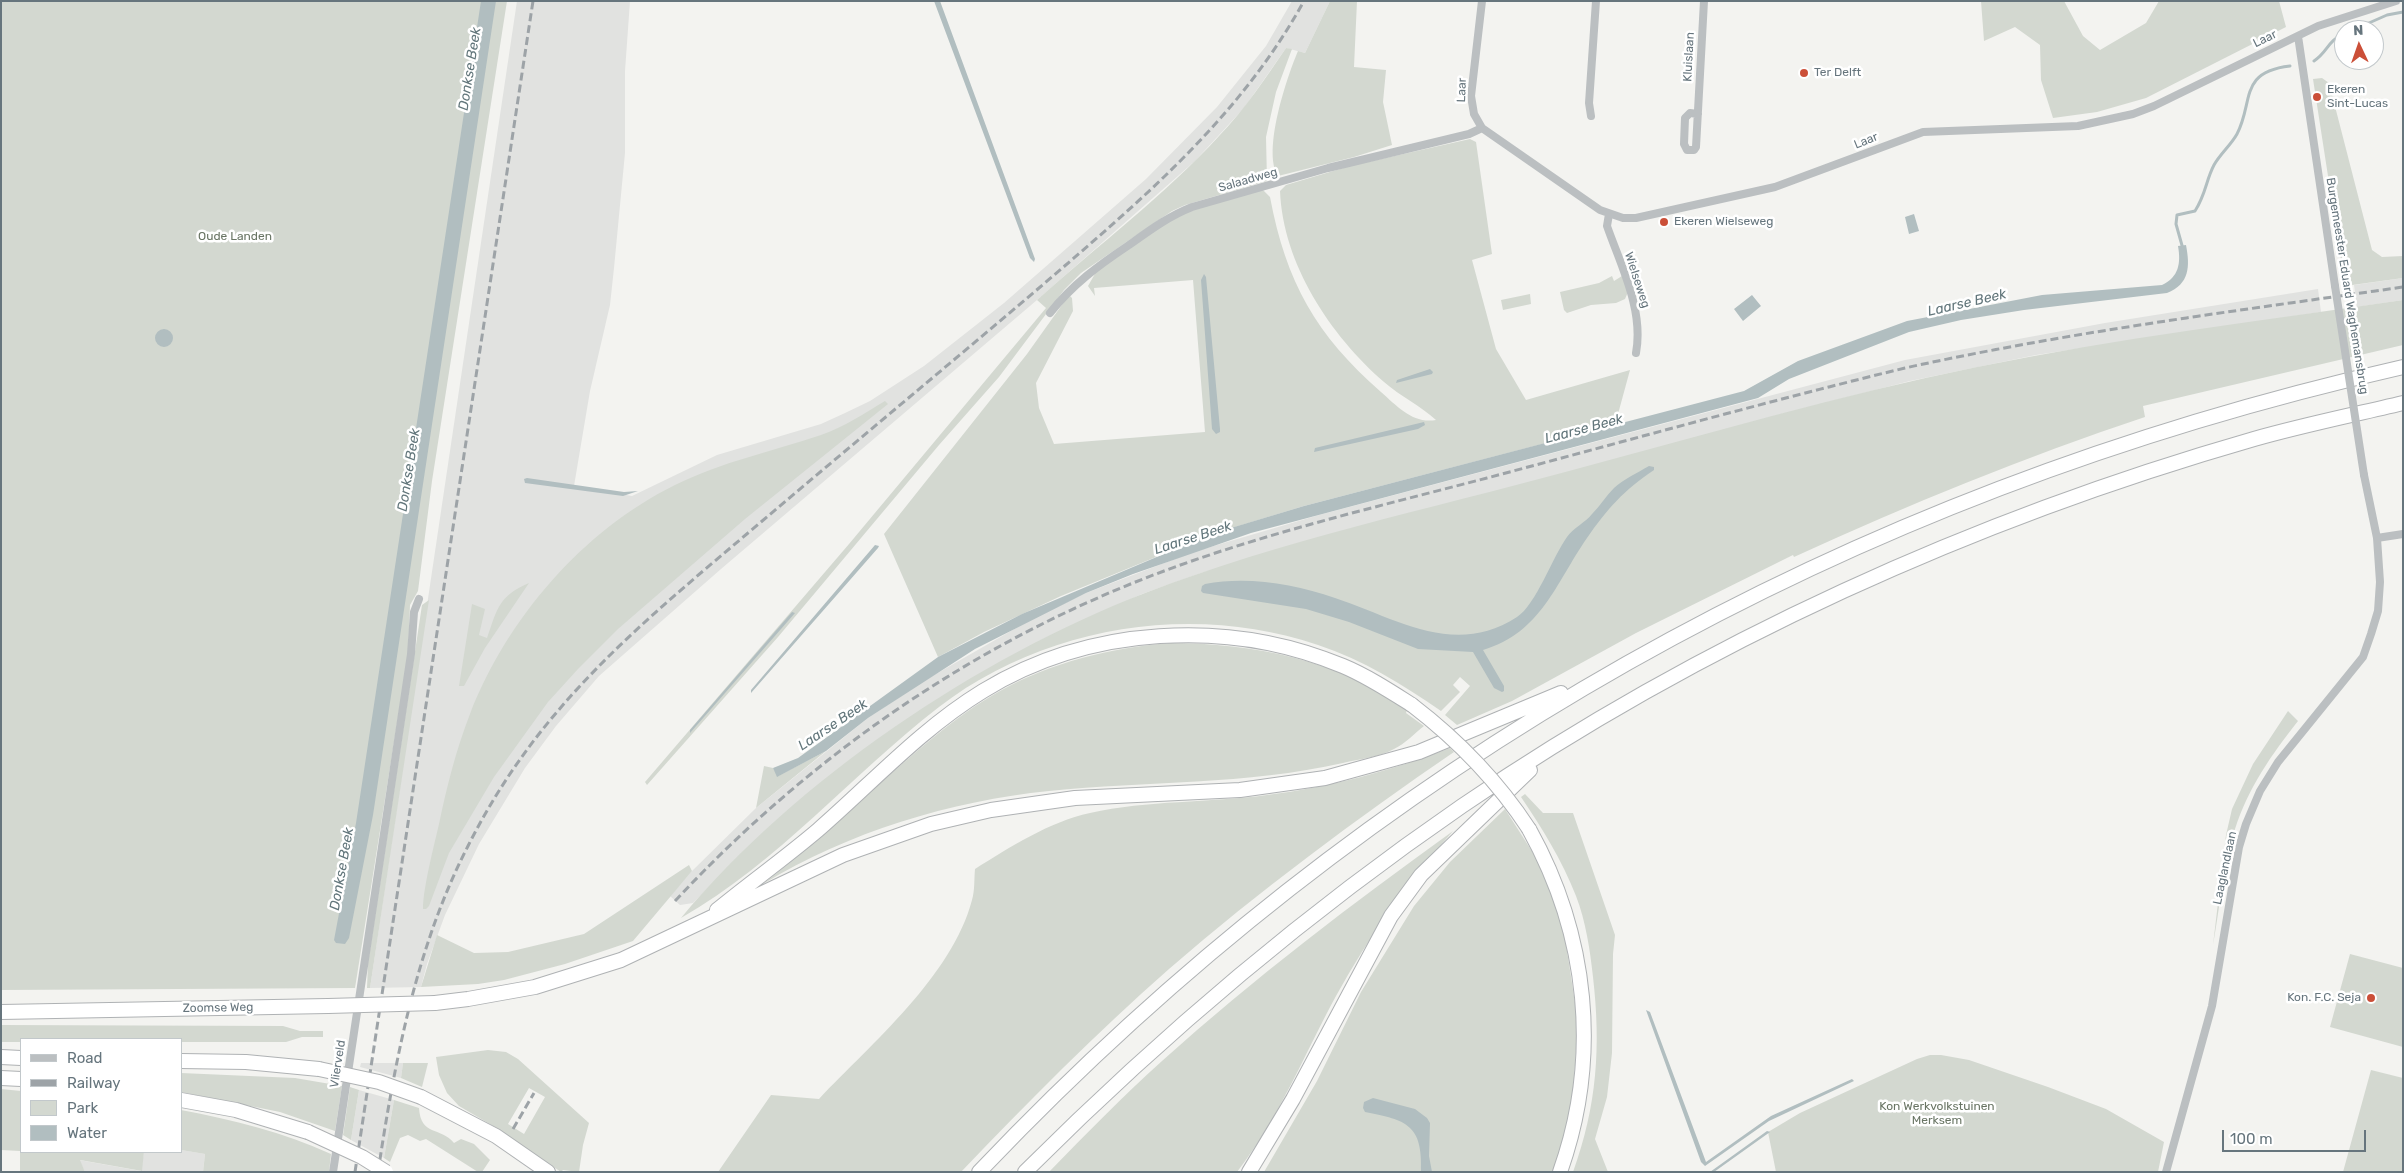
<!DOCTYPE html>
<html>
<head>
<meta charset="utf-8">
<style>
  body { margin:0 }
  #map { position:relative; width:2404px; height:1173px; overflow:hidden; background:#f3f3f0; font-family:Rubik,sans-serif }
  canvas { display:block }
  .frame { position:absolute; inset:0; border:2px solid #66757d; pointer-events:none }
  .legend { position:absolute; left:20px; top:1038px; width:162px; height:115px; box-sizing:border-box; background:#fff; border:1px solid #c2c8cb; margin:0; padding:6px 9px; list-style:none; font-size:15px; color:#66757d }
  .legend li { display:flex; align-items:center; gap:10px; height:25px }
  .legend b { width:25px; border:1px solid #c2c8cb }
  .north { position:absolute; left:2334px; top:20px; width:50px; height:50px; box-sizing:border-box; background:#fff; border:1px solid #c2c8cb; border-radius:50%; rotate:357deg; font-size:14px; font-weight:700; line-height:20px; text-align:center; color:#66757d }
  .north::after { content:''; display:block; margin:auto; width:18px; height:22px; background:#cb4f38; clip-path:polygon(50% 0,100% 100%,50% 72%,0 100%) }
  .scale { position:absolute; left:2222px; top:1130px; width:144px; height:22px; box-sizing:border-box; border:2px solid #66757d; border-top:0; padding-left:6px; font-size:15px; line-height:18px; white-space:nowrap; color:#66757d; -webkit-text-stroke:4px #fff; paint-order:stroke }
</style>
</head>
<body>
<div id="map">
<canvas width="2404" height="1173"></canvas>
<div class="frame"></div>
<ul class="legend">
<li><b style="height:6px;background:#bbbfc1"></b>Road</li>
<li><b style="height:6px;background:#9da3a7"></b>Railway</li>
<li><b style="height:14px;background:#d3d8d0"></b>Park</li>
<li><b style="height:14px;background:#b1bec0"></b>Water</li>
</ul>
<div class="north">N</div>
<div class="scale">100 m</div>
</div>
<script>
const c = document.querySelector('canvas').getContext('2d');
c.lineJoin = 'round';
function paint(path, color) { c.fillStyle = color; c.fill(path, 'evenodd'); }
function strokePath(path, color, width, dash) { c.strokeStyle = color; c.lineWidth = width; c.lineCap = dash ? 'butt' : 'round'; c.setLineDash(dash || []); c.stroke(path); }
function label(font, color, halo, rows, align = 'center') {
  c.font = font + ' Rubik,sans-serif'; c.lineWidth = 5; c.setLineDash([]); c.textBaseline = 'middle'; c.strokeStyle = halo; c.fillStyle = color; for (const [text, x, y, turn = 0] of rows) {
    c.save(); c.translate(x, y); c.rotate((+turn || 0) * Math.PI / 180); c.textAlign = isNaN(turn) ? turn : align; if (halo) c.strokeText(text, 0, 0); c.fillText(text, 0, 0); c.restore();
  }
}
paint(new Path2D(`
  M 517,1 L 630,1 L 625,71 L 625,153 L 614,268 L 610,305 L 590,391 L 574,486 L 632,496 L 717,455 L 821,424 L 845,413 L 870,401 L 924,366 L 1004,303 L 1146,179 L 1217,107 L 1266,46 L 1292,1 L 1330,1 L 1305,53 L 1286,48 L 1244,108 L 1195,161 L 1037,300 L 721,569 L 599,676 L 556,726 L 525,768 L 479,844 L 445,915 L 427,964 L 421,987 L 370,988 Z
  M 2403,278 L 2403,300 L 2357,307 L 2354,285 Z
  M 2318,289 L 2321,312 L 2036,355 L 1910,381 L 1774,416 L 1201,573 L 1142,594 L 1041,640 L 936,701 L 885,735 L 786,812 L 693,903 L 680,905 L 670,896 L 692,871 L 756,808 L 868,718 L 922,682 L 1030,620 L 1086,593 L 1193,552 L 1319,515 L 1905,360 L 2105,323 Z
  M 361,1063 L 403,1063 L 401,1078 L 360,1067 Z
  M 359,1090 L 394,1100 L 384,1158 L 351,1140 Z
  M 181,1150 L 205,1154 L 203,1172 L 85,1172 L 79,1160 L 141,1171 L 144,1152 Z`), '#e1e2e0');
paint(new Path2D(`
  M 1,1 L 507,1 L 432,481 L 418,591 L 410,605 L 408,654 L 355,988 L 1,990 Z
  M 1330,1 L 1357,1 L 1354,67 L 1386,70 L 1383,102 L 1392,145 L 1354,157 L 1278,176 C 1262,151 1287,77 1298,51 L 1305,53 Z
  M 1981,1 L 2064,1 L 2083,36 L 2100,50 L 2146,23 L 2159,1 L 2279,1 L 2286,27 L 2146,98 L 2097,112 L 2053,118 L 2041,80 L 2040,45 L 2015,27 L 1984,41 Z
  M 1286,48 L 1292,49 L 1276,92 L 1266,137 L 1267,181 L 1185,205 L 1172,211 L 1081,273 L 1064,290 L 999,377 L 939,445 L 778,637 L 647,785 L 645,782 L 849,544 L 1046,308 L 1037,300 C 1097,246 1164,196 1219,136 C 1245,109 1265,79 1286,48 Z
  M 2322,78 L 2329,83 L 2372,250 L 2382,257 L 2403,256 L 2403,278 L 2345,286 L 2313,79 Z
  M 1470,139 L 1476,142 L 1492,254 L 1472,260 L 1496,349 L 1526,400 L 1630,370 L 1615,425 L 1304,506 L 1212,534 L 1061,596 L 984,632 L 938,657 L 884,534 L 1027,354 L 1069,295 L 1072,298 L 1073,311 L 1036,383 L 1039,408 L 1054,444 L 1205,432 L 1193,280 L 1094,288 L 1095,296 L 1088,286 L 1096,272 L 1165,222 L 1194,209 L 1263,190 L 1270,197 C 1286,282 1316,335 1381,392 C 1398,407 1413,424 1436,420 C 1421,406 1400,396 1384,382 C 1330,335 1283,264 1280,191 L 1286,185 L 1350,166 Z
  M 1612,276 L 1614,281 L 1622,276 L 1628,292 L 1625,299 L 1616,303 L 1591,305 L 1567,313 L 1564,310 L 1560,292 L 1599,283 Z
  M 1530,294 L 1531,304 L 1503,310 L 1501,300 Z
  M 2403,300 L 2403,345 L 2143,406 L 2145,417 C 2025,457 1909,504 1794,557 L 1793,555 L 1636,633 L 1512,701 L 1457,725 L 1445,715 L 1470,686 L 1460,677 L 1453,685 L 1460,692 L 1441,711 C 1402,684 1363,660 1318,645 C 1192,602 1044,626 939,707 C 850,776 780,861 681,918 C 797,779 977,658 1145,593 C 1280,541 1429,509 1569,471 C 1704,435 1839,395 1977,367 C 2118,338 2261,321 2403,300 Z
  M 885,401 L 888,404 L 745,519 L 618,629 L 578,669 L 548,702 L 494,777 L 449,853 L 429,906 L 426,909 L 423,909 C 423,888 434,846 439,824 C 447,786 456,750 470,714 C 507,619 582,531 675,485 C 724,461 771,452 821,435 C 844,427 865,413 885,401 Z
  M 529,583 L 485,648 L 464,686 L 459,686 L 472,604 L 485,609 L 479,635 L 487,638 C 497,610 498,596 529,583 Z
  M 429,600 L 370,988 L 367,988 L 368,963 L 422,605 Z
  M 1170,643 C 1252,643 1340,660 1407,710 L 1406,713 L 1424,726 C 1415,733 1405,744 1394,749 C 1380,757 1359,759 1343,763 C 1246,785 1147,781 1049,791 C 951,801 848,832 763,884 C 802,854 838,821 875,788 C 915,753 953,717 1000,691 C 1052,662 1110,648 1170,643 Z
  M 2288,711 L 2298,721 C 2272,754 2248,788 2235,829 C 2223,866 2220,907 2213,945 L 2226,835 L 2232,809 L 2253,764 Z
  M 1450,748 L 1454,752 C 1356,819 1259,891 1169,969 C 1096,1033 1028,1102 961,1172 L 718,1172 L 771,1095 L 819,1099 C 872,1043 952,976 972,900 C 975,890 974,879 975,869 C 1010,847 1049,822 1090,813 C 1148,800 1209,803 1267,795 C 1330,787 1391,771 1450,748 Z
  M 826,751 L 756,808 L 764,766 L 773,768 L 778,776 Z
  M 1525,794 L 1543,813 L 1573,813 L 1615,935 L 1613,954 L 1612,1053 L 1607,1097 L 1595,1139 L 1608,1172 L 1573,1172 C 1597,1106 1601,1047 1593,977 C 1590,950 1586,922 1576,896 C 1562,860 1542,828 1521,797 Z
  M 1505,809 L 1542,867 L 1563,925 L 1578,1022 L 1573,1094 L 1565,1142 L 1553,1172 L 1264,1172 L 1317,1081 L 1361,992 L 1414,906 L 1450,862 Z
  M 1453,831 C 1408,882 1369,936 1336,996 C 1304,1055 1279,1118 1237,1172 L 1049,1172 C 1086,1134 1123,1096 1162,1061 C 1254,978 1353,903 1453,831 Z
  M 689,865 L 692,871 L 633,941 L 565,964 L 504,980 L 478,984 L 421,987 L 437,935 L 474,953 L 508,952 L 584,934 Z
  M 2350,954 L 2403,968 L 2403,1047 L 2330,1027 Z
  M 1,1025 L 283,1026 L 300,1031 L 323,1031 L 323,1037 L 302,1037 L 286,1042 L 181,1042 L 181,1039 L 21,1039 L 21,1042 L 1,1042 Z
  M 488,1050 L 506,1052 L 518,1059 L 589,1123 L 583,1145 L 579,1172 L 563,1170 L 561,1172 L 500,1130 L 459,1106 L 447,1093 L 439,1075 L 436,1057 ZM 529,1088 L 545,1097 L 524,1134 L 508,1124 Z
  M 1930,1055 L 1941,1055 L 1969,1060 L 2048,1087 L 2106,1109 L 2164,1142 L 2158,1172 L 1776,1172 L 1768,1132 L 1800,1113 L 1917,1059 Z
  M 403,1063 L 428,1063 L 422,1087 L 401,1078 Z
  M 2371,1070 L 2403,1078 L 2403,1172 L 2343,1172 Z
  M 181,1073 L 295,1078 L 342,1086 L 335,1131 L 280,1112 L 181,1092 Z
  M 350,1087 L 359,1090 L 351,1140 L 343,1135 Z
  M 1,1089 L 21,1091 L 21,1152 L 144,1152 L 142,1171 L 80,1160 L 85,1172 L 20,1172 L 20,1151 L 1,1150 Z
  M 394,1100 L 419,1108 C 421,1137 440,1126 454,1143 L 461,1139 L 474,1144 L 490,1160 L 482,1172 L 478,1172 L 426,1139 L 420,1141 L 408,1135 L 400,1138 L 390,1162 L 384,1158 Z
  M 181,1110 C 233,1120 283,1132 331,1154 L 329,1172 L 203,1172 L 205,1154 L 181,1150 Z`), '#d3d8d0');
paint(new Path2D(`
  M 481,1 L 496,1 L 373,815 L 349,938 L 345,944 L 336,943 L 334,940 L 356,823 Z
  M 934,1 L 940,1 L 1035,259 L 1034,262 L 1030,258 Z
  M 1914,214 L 1919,231 L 1909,234 L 1905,217 Z
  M 2186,245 C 2190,266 2190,284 2167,293 L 2024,310 L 1961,320 L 1909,332 L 1789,379 L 1758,398 L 1251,533 L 1133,574 L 1086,593 L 975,649 L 868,718 L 826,751 L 777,777 L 773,768 L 798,758 L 938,657 L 1022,614 L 1211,534 L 1304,506 L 1744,391 L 1798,361 L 1907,321 L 2042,295 L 2162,285 C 2179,277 2181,263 2178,246 Z
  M 1204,274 L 1206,277 L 1220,429 L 1220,432 L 1216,434 L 1212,429 L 1201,280 Z
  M 1752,295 L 1761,306 L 1743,321 L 1734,309 Z
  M155 338a9 9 0 1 1 18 0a9 9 0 1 1-18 0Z
  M 1430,369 L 1433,372 L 1432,374 L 1396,383 L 1397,380 Z
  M 1424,422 L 1425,425 L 1418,429 L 1314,452 L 1315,448 Z
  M 1649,466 L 1654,467 L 1654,470 C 1624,490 1607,509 1587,538 C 1555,584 1542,632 1483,650 L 1504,686 L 1504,691 L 1502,692 L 1494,688 L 1473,652 L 1418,649 L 1349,622 L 1306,609 L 1203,593 L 1201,591 L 1202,586 L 1205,584 C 1248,576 1294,584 1335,598 C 1396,618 1454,658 1517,617 C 1536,605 1553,556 1567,537 C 1574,527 1585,523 1592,514 C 1600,506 1606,496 1614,488 C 1624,479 1637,473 1649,466 Z
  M 527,478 L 624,492 L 638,491 L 623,496 L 525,483 L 524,479 Z
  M 875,545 L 879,546 L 878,548 L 751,693 L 751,690 Z
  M 792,612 L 795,613 L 690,733 L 690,730 Z
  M 1646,1010 L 1650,1012 L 1706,1162 L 1771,1116 L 1852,1079 L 1854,1081 L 1769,1121 L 1705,1166 L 1701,1162 Z
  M 1373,1098 L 1415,1109 L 1427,1118 L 1430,1123 L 1429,1156 L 1432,1172 L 1421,1172 C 1423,1125 1407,1120 1365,1112 L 1363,1108 L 1364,1102 Z
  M 1767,1131 L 1770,1132 L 1714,1172 L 1710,1172 Z`), '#b1bec0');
strokePath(new Path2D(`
  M 2353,30 L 2387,15 L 2403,12
  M 2314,61 C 2328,52 2327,41 2344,34
  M 2183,249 L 2176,224 L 2177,215 L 2195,211 C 2206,194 2206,180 2214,165 C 2220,154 2231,145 2237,134 C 2254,102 2238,72 2290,66`), '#b1bec0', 3);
const highway = new Path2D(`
  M 1529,829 C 1588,935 1601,1057 1560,1172
  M 717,910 C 750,883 785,858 818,830 C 872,783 921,729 983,691 C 1089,626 1228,618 1343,666 C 1367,676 1390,691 1412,705
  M 435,1003 L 468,999 L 535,987 L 621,960 L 843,855 L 931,824 L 991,810 L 1075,798 L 1240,790 L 1325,778 L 1419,752 L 1561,693
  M 1,1012 L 328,1006
  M 1,1057 L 21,1058
  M 181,1061 L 246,1062 L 319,1069
  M 1,1078 L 21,1079
  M 421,1097 L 496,1136 L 548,1172
  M 181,1100 L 236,1110 L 308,1132
  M 979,1172 C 1372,758 1847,493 2403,367
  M 1025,1172 C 1160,1037 1305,914 1462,806 C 1702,642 1975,519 2254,439 C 2303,425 2353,415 2403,403
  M 1249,1172 L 1293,1099 L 1391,916 L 1421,875 L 1530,770`);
strokePath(highway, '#afb2b4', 16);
strokePath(new Path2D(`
  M 1482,1 L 1471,96 L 1474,114 L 1482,128 L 1600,210 L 1623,218 L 1636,218 L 1775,187 L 1923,132 L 2078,126 L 2133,114 L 2154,106 L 2318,26 L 2396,1
  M 2298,36 L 2335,286
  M 1698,114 L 1690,113 L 1685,118 L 1684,144 L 1687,150 L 1694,150 L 1696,147 L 1704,1
  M 1591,116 L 1589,103 L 1596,1
  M 1609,214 L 1607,226 C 1621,266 1644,310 1636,353
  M 1050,313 C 1073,284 1099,265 1129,245 C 1150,230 1169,216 1192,207 L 1328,168 L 1469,134 L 1482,128
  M 2377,538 L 2403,534
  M 333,1172 L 411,654 L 414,612 L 419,599
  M 2166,1172 L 2212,1006 L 2239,847 L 2246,824 L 2260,791 L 2278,762 L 2363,657 L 2371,634 L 2378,611 L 2380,582 L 2377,538 L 2364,475`), '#bbbfc1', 8);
strokePath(highway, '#fff', 14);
strokePath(new Path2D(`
  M 675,901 C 804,763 957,654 1133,583 C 1247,537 1369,509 1487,478 C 1626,441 1765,402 1905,368 C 2069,332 2236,311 2403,287
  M 513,1129 L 534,1093
  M 355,1172 L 533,1
  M 378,1172 C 395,1060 416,947 468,846 C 539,704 643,622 761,522 C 853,444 946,367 1039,288 C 1139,202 1239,119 1304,1`), '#9da3a7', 3, [8, 4]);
const highwayBridge = new Path2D(`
  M 1412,705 C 1459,741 1497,780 1529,829
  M 328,1006 L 435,1003
  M 319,1069 L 379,1082 L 421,1097
  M 308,1132 L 362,1157 L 386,1172`);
strokePath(highwayBridge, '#afb2b4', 16, []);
strokePath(new Path2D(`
  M 2335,286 L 2364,475`), '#bbbfc1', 8);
strokePath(highwayBridge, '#fff', 14);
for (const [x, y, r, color] of [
  [1804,73,5,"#cb4f38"],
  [2317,97,5,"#cb4f38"],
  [1664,222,5,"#cb4f38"],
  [2371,998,5,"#cb4f38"]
]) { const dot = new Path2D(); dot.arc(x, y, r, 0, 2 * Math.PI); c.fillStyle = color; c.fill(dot); strokePath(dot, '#fff', 2); }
label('12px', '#66757d', '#fff', [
  ["Laar",2265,39,-26],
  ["Kluislaan",1689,57,-87],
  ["Laar",1462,90,-88],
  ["Laar",1866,141,-22],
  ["Salaadweg",1248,180,-16],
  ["Wielseweg",1637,280,72],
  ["Burgemeester Eduard Waghemansbrug",2347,286,81],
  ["Laaglandlaan",2225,868,-78],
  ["Zoomse Weg",218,1008,-1],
  ["Vlierveld",338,1064,-81]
]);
label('12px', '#66757d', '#fff', [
  ["Ter Delft",1814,73],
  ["Ekeren",2327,90],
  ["Sint-Lucas",2327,104],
  ["Ekeren Wielseweg",1674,222],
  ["Kon. F.C. Seja",2361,998,"right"]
], 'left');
label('12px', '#697564', '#fff', [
  ["Oude Landen",235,237],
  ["Kon Werkvolkstuinen",1937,1107],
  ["Merksem",1937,1121]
]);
label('italic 14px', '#62767b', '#fff', [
  ["Donkse Beek",470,69,-81],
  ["Laarse Beek",1967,303,-13],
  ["Laarse Beek",1584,429,-15],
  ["Donkse Beek",409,470,-81],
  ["Laarse Beek",1193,538,-18],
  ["Laarse Beek",833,725,-34],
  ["Donkse Beek",342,869,-80]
]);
</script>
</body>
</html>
